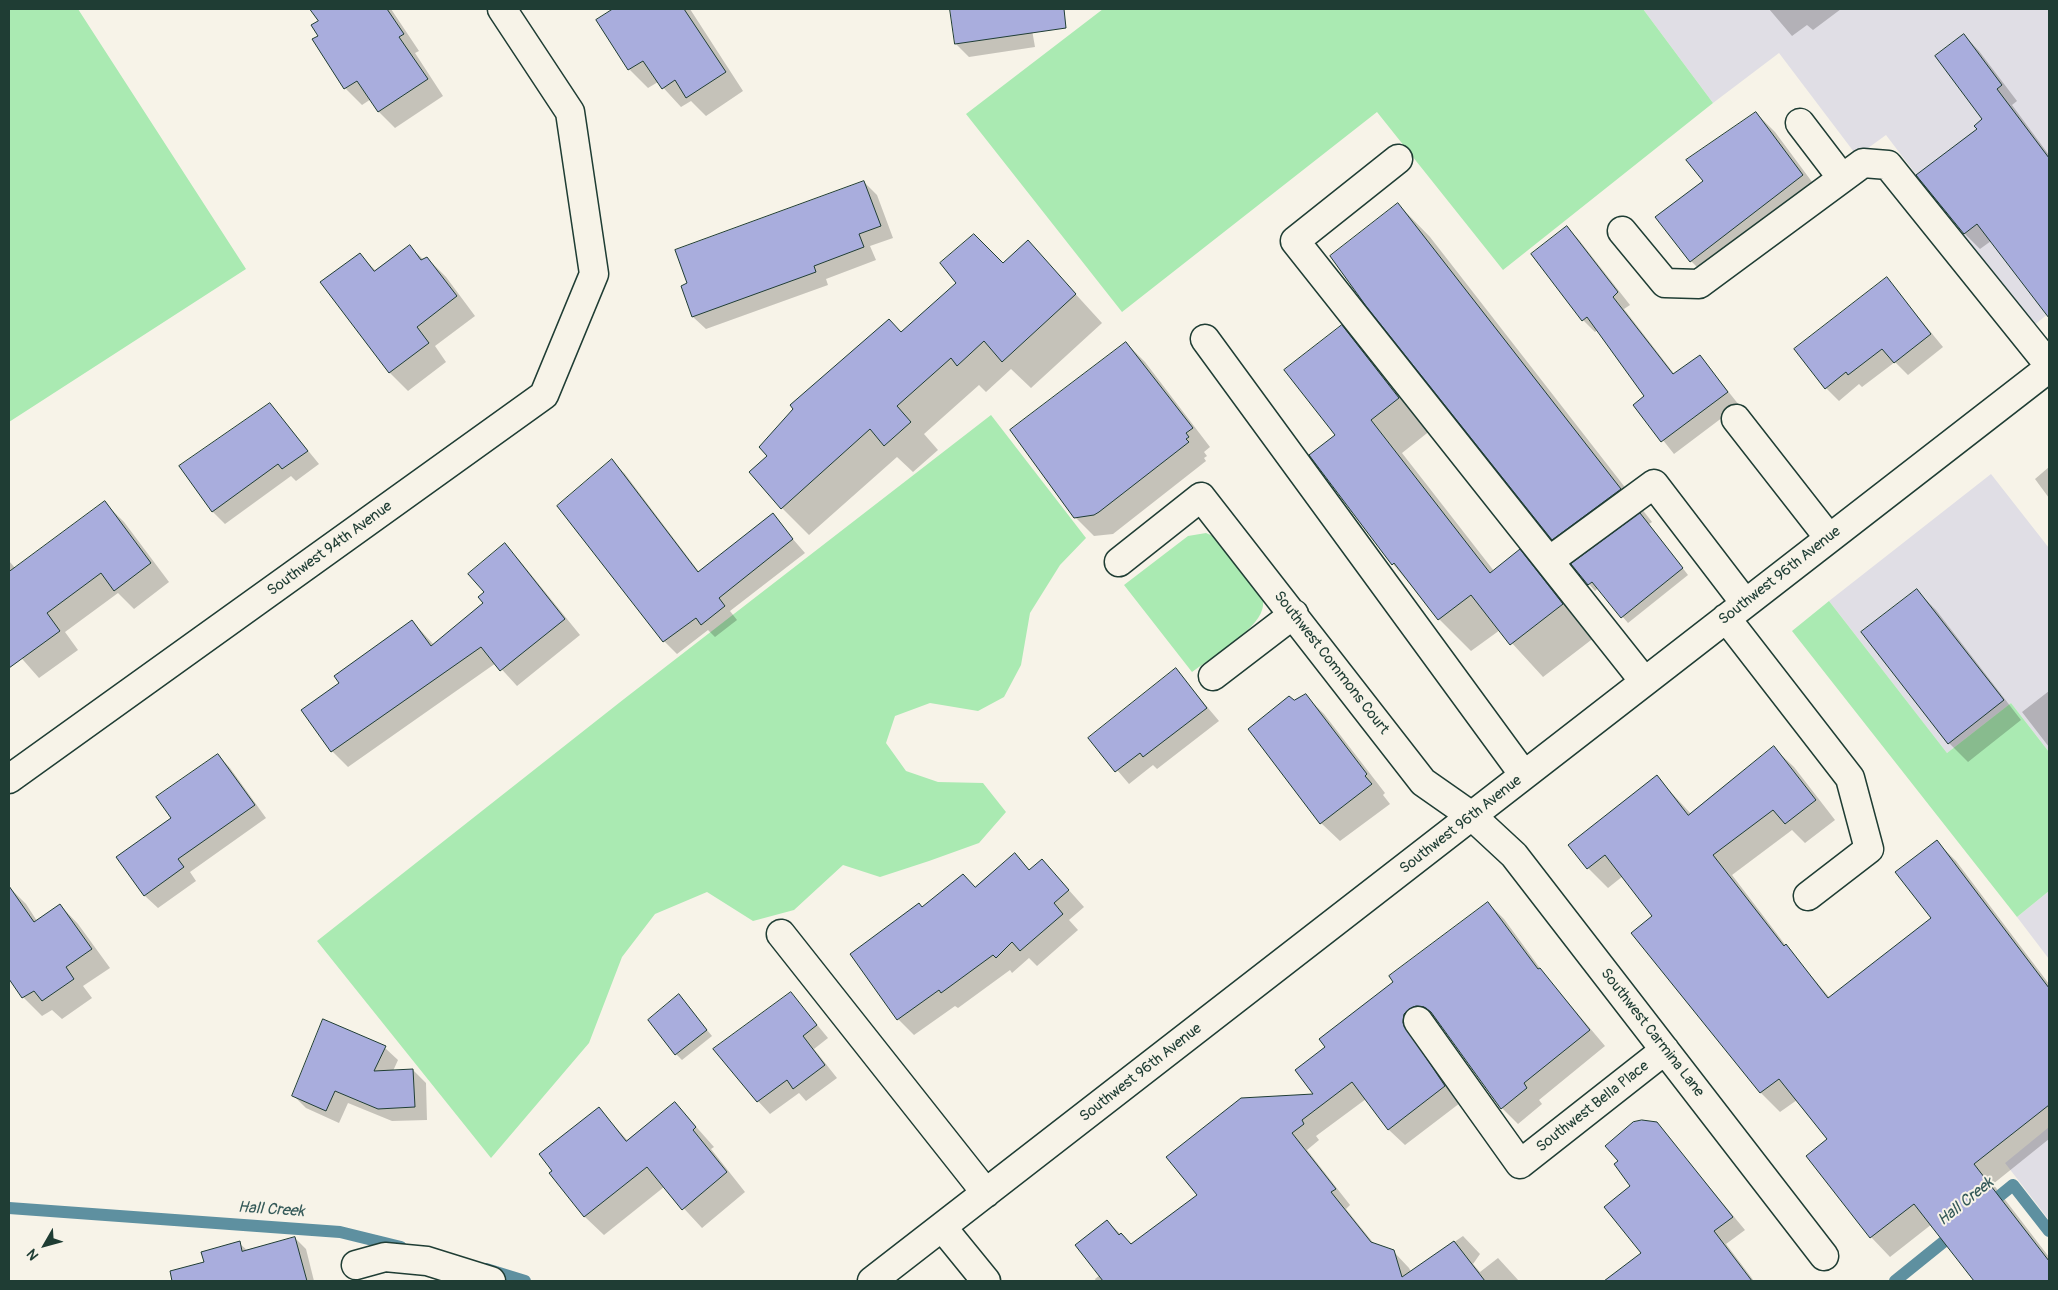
<!DOCTYPE html>
<html>
<head>
<meta charset="utf-8">
<style>
  body { margin:0 }
  #map { position:relative; width:2058px; height:1290px; overflow:hidden; background:#f7f3e8; font-family:Pangolin,sans-serif }
  canvas { display:block }
  .frame { position:absolute; inset:0; border:10px solid #1f3d34; pointer-events:none }
  .north { position:absolute; left:20px; top:1220px; width:50px; height:50px; -webkit-text-stroke:4px #f7f3e8; paint-order:stroke; rotate:232deg; font-size:14px; font-weight:700; line-height:20px; text-align:center; color:#1f3d34 }
  .north::after { content:''; display:block; margin:auto; width:18px; height:22px; background:#1f3d34; clip-path:polygon(50% 0,100% 100%,50% 72%,0 100%) }
</style>
</head>
<body>
<div id="map">
<canvas width="2058" height="1290"></canvas>
<div class="frame"></div>
<div class="north">N</div>
</div>
<script>
const c = document.querySelector('canvas').getContext('2d');
c.lineJoin = 'round';
function paint(path, color) { c.fillStyle = color; c.fill(path, 'evenodd'); }
function strokePath(path, color, width, dash) { c.strokeStyle = color; c.lineWidth = width; c.lineCap = dash ? 'butt' : 'round'; c.setLineDash(dash || []); c.stroke(path); }
function label(font, color, halo, rows, align = 'center') {
  c.font = font + ' Pangolin,sans-serif'; c.lineWidth = 4; c.setLineDash([]); c.textBaseline = 'middle'; c.strokeStyle = halo; c.fillStyle = color; for (const [text, x, y, turn = 0] of rows) {
    c.save(); c.translate(x, y); c.rotate((+turn || 0) * Math.PI / 180); c.textAlign = isNaN(turn) ? turn : align; if (halo) c.strokeText(text, 0, 0); c.fillText(text, 0, 0); c.restore();
  }
}
paint(new Path2D(`
  M 1643,9 L 2049,9 L 2049,313 L 2032,327 L 1886,135 L 1857,156 L 1779,53 L 1713,103 Z
  M 1991,474 L 2049,548 L 2049,752 L 2011,703 L 1947,753 L 1829,601 Z
  M 2049,891 L 2049,959 L 2017,917 Z
  M 2049,1127 L 2049,1220 L 2005,1163 Z`), '#e0dee5');
paint(new Path2D(`
  M 9,9 L 78,9 L 246,269 L 9,422 Z
  M 1103,9 L 1643,9 L 1713,103 L 1503,270 L 1377,112 L 1122,312 L 966,114 Z
  M 991,415 L 1086,538 L 1060,565 L 1030,613 L 1021,665 L 1004,697 L 978,711 L 930,703 L 895,716 L 886,743 L 906,771 L 938,782 L 983,783 L 1006,812 L 979,843 L 929,861 L 880,877 L 843,865 L 794,910 L 753,921 L 707,892 L 655,914 L 622,957 L 589,1043 L 491,1158 L 317,941 L 624,699 Z
  M 1206,533 L 1222,540 L 1262,594 C 1263,599 1264,605 1262,610 C 1257,630 1209,659 1192,672 L 1124,585 L 1188,536 Z
  M 1829,601 L 1947,753 L 2011,703 L 2049,752 L 2049,891 L 2017,917 L 1792,631 Z`), '#aaeab2');
paint(new Path2D(`
  M 312,9 L 391,9 L 419,51 L 415,53 L 443,96 L 395,128 L 379,112 L 371,99 L 362,105 L 345,88 L 314,39 L 320,36 L 320,21 Z
  M 614,9 L 690,9 L 743,91 L 706,116 L 691,101 L 681,107 L 658,82 L 648,88 L 629,69 Z
  M 951,9 L 1036,9 L 1038,22 L 1031,24 L 1035,47 L 969,57 L 956,44 Z
  M 1769,9 L 1841,9 L 1813,30 L 1807,25 L 1792,36 Z
  M 1964,35 L 1979,51 L 2017,101 L 2012,105 L 2049,155 L 2049,314 L 1991,241 L 1980,249 L 1965,234 L 1918,175 L 1978,129 L 1984,120 Z
  M 1756,113 L 1775,132 L 1821,194 L 1709,279 L 1691,261 L 1705,181 Z
  M 864,182 L 877,195 L 893,238 L 870,246 L 876,260 L 826,279 L 828,285 L 706,329 L 693,317 L 682,287 Z
  M 1398,204 L 1430,237 L 1652,522 L 1649,524 L 1688,575 L 1628,623 L 1598,588 L 1595,591 L 1589,584 L 1573,564 L 1576,562 L 1553,539 Z
  M 1567,227 L 1579,240 L 1630,305 L 1624,309 L 1675,375 L 1700,356 L 1739,405 L 1674,454 L 1635,405 L 1646,397 L 1598,330 L 1595,332 L 1583,320 Z
  M 1028,242 L 1102,323 L 1031,388 L 1011,369 L 986,392 L 979,385 L 924,434 L 938,450 L 913,472 L 897,457 L 809,535 L 782,508 L 902,333 L 1003,265 Z
  M 410,247 L 424,260 L 427,258 L 446,277 L 475,316 L 435,346 L 446,362 L 408,391 L 390,373 L 322,282 L 360,255 L 376,271 Z
  M 1887,279 L 1943,347 L 1908,375 L 1895,362 L 1862,387 L 1859,384 L 1839,401 L 1826,388 Z
  M 1342,327 L 1374,359 L 1431,430 L 1402,453 L 1494,571 L 1520,551 L 1552,583 L 1595,637 L 1543,677 L 1500,630 L 1471,651 L 1439,619 L 1393,564 L 1311,455 L 1337,435 Z
  M 1126,343 L 1145,362 L 1210,447 L 1204,452 L 1207,456 L 1204,458 L 1206,461 L 1113,534 L 1094,536 L 1075,517 Z
  M 270,404 L 319,464 L 296,481 L 291,476 L 225,524 L 212,511 Z
  M 612,461 L 625,474 L 699,572 L 772,515 L 805,553 L 730,611 L 737,620 L 715,637 L 708,630 L 677,654 L 664,641 L 559,506 Z
  M 2049,467 L 2049,498 L 2035,479 Z
  M 105,503 L 124,522 L 169,582 L 134,609 L 118,593 L 65,632 L 78,650 L 39,678 L 9,644 L 9,561 L 16,569 Z
  M 504,545 L 520,561 L 580,635 L 517,686 L 496,663 L 348,767 L 332,751 L 340,684 L 412,621 L 434,645 L 485,603 L 485,593 Z
  M 1917,591 L 1936,610 L 2021,720 L 1968,762 L 1949,743 L 1863,632 Z
  M 1176,670 L 1219,721 L 1157,769 L 1153,765 L 1129,784 L 1090,738 Z
  M 2049,691 L 2049,747 L 2022,712 Z
  M 1305,695 L 1324,714 L 1385,793 L 1383,795 L 1390,804 L 1340,841 L 1321,823 L 1294,701 Z
  M 1774,748 L 1794,767 L 1835,820 L 1805,843 L 1792,830 L 1732,875 L 1790,951 L 1830,998 L 1932,918 L 1937,842 L 1956,861 L 2049,984 L 2049,1139 L 1993,1184 L 2049,1257 L 2049,1281 L 1976,1281 L 1932,1224 L 1890,1257 L 1871,1237 L 1828,1139 L 1797,1100 L 1780,1112 L 1761,1093 L 1707,1024 L 1654,916 L 1623,876 L 1608,888 L 1588,868 L 1657,777 L 1691,814 Z
  M 218,755 L 230,768 L 266,818 L 190,872 L 196,881 L 158,908 L 145,896 L 118,858 L 172,819 Z
  M 1015,855 L 1030,870 L 1042,860 L 1084,907 L 1069,920 L 1078,930 L 1037,966 L 1029,958 L 1012,973 L 1010,970 L 958,1008 L 955,1006 L 914,1035 L 898,1019 L 923,908 L 976,888 Z
  M 9,887 L 26,904 L 37,921 L 60,905 L 78,924 L 110,968 L 83,986 L 92,998 L 62,1019 L 52,1010 L 42,1016 L 23,997 L 9,977 Z
  M 1488,903 L 1504,919 L 1545,975 L 1605,1046 L 1539,1100 L 1542,1104 L 1518,1124 L 1502,1108 L 1439,1022 L 1432,1021 L 1460,1103 L 1405,1145 L 1389,1130 L 1366,1099 L 1316,1136 L 1319,1140 L 1307,1150 L 1350,1205 L 1346,1209 L 1375,1245 L 1393,1251 L 1409,1268 L 1411,1272 L 1463,1236 L 1480,1254 L 1473,1264 L 1480,1272 L 1498,1258 L 1519,1281 L 1269,1281 L 1260,1270 L 1244,1281 L 1096,1281 L 1095,1279 L 1100,1275 L 1107,1221 L 1132,1245 L 1198,1195 L 1315,1095 L 1327,1047 L 1395,982 Z
  M 791,993 L 828,1038 L 814,1049 L 837,1078 L 806,1101 L 799,1093 L 770,1114 L 758,1101 Z
  M 679,996 L 712,1036 L 682,1060 L 676,1054 Z
  M 385,1048 L 398,1060 L 393,1071 L 413,1070 L 426,1083 L 427,1120 L 392,1121 L 348,1103 L 339,1123 L 306,1108 L 294,1096 Z
  M 675,1103 L 714,1147 L 711,1149 L 745,1192 L 702,1228 L 664,1187 L 604,1235 L 585,1217 L 551,1174 L 599,1109 L 628,1141 Z
  M 1656,1123 L 1745,1230 L 1726,1244 L 1754,1281 L 1606,1281 L 1642,1253 L 1632,1186 Z
  M 295,1238 L 306,1249 L 314,1281 L 211,1281 L 203,1253 L 239,1243 L 248,1251 Z`), '#0003');
strokePath(new Path2D(`
  M 1986,1207 L 2013,1185 L 2049,1231
  M 9,1208 L 340,1232 L 401,1247
  M 486,1269 L 525,1281
  M 1895,1281 L 1957,1231`), '#5e90a0', 12);
const building = new Path2D(`
  M 310,9 L 387,9 L 404,34 L 399,37 L 428,79 L 378,112 L 357,81 L 344,89 L 312,39 L 318,36 L 311,25 L 318,21 Z
  M 613,9 L 684,9 L 726,72 L 686,98 L 675,80 L 662,89 L 643,61 L 628,70 L 596,20 Z
  M 950,9 L 1064,9 L 1066,28 L 955,44 Z
  M 1964,34 L 2002,85 L 1997,89 L 2049,158 L 2049,318 L 1977,224 L 1964,234 L 1916,175 L 1977,129 L 1974,126 L 1982,119 L 1935,56 Z
  M 1756,112 L 1803,175 L 1690,262 L 1655,217 L 1703,181 L 1686,160 Z
  M 864,181 L 881,226 L 859,234 L 864,247 L 814,266 L 816,272 L 692,317 L 681,286 L 687,283 L 675,250 Z
  M 1398,203 L 1621,489 L 1552,540 L 1366,306 L 1330,256 Z
  M 1567,226 L 1618,292 L 1613,297 L 1673,374 L 1700,355 L 1728,392 L 1661,442 L 1633,405 L 1644,396 L 1587,317 L 1582,321 L 1531,254 Z
  M 974,234 L 1003,263 L 1028,240 L 1076,294 L 1002,362 L 984,341 L 957,366 L 951,358 L 897,406 L 911,422 L 884,446 L 870,429 L 781,509 L 749,472 L 767,456 L 759,447 L 793,409 L 790,405 L 889,319 L 901,332 L 956,283 L 940,263 Z
  M 410,245 L 421,260 L 427,257 L 457,296 L 417,327 L 429,343 L 389,373 L 320,282 L 360,253 L 374,271 Z
  M 1887,277 L 1931,334 L 1894,363 L 1882,349 L 1848,375 L 1846,372 L 1825,389 L 1794,349 Z
  M 1342,325 L 1399,398 L 1371,420 L 1490,573 L 1520,549 L 1563,604 L 1510,645 L 1471,595 L 1438,620 L 1394,563 L 1392,565 L 1309,455 L 1335,435 L 1284,370 Z
  M 1126,342 L 1193,428 L 1186,433 L 1189,437 L 1186,439 L 1189,442 L 1099,512 L 1094,515 L 1074,518 L 1010,430 Z
  M 270,403 L 308,451 L 282,469 L 278,464 L 212,512 L 179,466 Z
  M 612,459 L 698,572 L 773,513 L 793,539 L 719,598 L 725,606 L 701,625 L 696,618 L 663,642 L 557,506 Z
  M 105,501 L 151,563 L 114,591 L 101,573 L 47,613 L 60,631 L 9,668 L 9,572 Z
  M 1640,513 L 1683,568 L 1621,618 L 1592,582 L 1588,585 L 1571,564 Z
  M 505,543 L 565,619 L 500,671 L 481,647 L 331,752 L 301,710 L 339,683 L 334,676 L 412,620 L 431,646 L 483,603 L 478,597 L 484,592 L 468,574 Z
  M 1917,589 L 2004,700 L 1948,744 L 1861,632 Z
  M 1176,668 L 1207,708 L 1143,757 L 1140,753 L 1115,772 L 1088,738 Z
  M 1306,694 L 1367,774 L 1365,776 L 1372,784 L 1320,824 L 1248,729 L 1289,696 L 1294,700 Z
  M 1774,746 L 1816,800 L 1785,824 L 1773,810 L 1713,855 L 1784,946 L 1786,944 L 1828,998 L 1931,918 L 1895,872 L 1937,840 L 2049,988 L 2049,1105 L 1974,1164 L 2049,1261 L 2049,1281 L 1974,1281 L 1914,1204 L 1870,1238 L 1806,1156 L 1827,1139 L 1779,1079 L 1760,1093 L 1631,933 L 1652,916 L 1605,855 L 1587,869 L 1568,845 L 1657,775 L 1688,815 Z
  M 218,754 L 255,805 L 178,859 L 184,867 L 144,896 L 116,857 L 171,818 L 156,797 Z
  M 1015,853 L 1029,870 L 1042,859 L 1069,890 L 1054,903 L 1063,914 L 1020,951 L 1012,942 L 996,958 L 993,955 L 941,993 L 939,990 L 897,1020 L 850,954 L 919,903 L 922,907 L 963,874 L 975,887 Z
  M 9,886 L 34,922 L 60,904 L 92,949 L 66,967 L 74,979 L 42,1001 L 34,991 L 22,998 L 9,979 Z
  M 1488,902 L 1538,969 L 1540,968 L 1590,1030 L 1524,1083 L 1527,1088 L 1501,1109 L 1431,1012 L 1424,1007 L 1416,1006 L 1409,1009 L 1404,1014 L 1403,1023 L 1445,1086 L 1388,1130 L 1352,1082 L 1302,1120 L 1304,1124 L 1292,1133 L 1336,1189 L 1331,1192 L 1371,1242 L 1394,1250 L 1402,1277 L 1454,1241 L 1485,1281 L 1103,1281 L 1075,1245 L 1107,1220 L 1119,1235 L 1121,1233 L 1131,1244 L 1197,1195 L 1166,1157 L 1241,1098 L 1313,1094 L 1295,1070 L 1325,1047 L 1319,1039 L 1393,982 L 1389,976 Z
  M 791,992 L 817,1025 L 803,1036 L 825,1065 L 793,1089 L 787,1080 L 757,1102 L 713,1049 Z
  M 679,994 L 707,1030 L 675,1055 L 648,1020 Z
  M 323,1019 L 386,1046 L 374,1071 L 413,1069 L 415,1107 L 378,1109 L 335,1091 L 326,1111 L 292,1096 Z
  M 675,1102 L 696,1127 L 693,1130 L 727,1172 L 682,1210 L 647,1167 L 584,1217 L 549,1173 L 552,1171 L 539,1154 L 599,1107 L 626,1141 Z
  M 1642,1120 L 1657,1122 L 1733,1217 L 1714,1231 L 1752,1281 L 1604,1281 L 1641,1253 L 1604,1207 L 1630,1186 L 1614,1164 L 1618,1161 L 1605,1146 L 1633,1122 Z
  M 295,1237 L 307,1281 L 172,1281 L 170,1271 L 204,1262 L 201,1252 L 240,1241 L 242,1251 Z`);
paint(building, '#a9addd');
strokePath(building, '#1f3d34', 1);
const minor = new Path2D(`
  M 1800,123 L 1842,178
  M 1398,159 L 1295,241 L 1644,681
  M 1622,231 L 1665,283 L 1699,284 L 1863,163 L 1888,165 L 2049,365
  M 1205,339 L 1524,775
  M 1736,419 L 1829,538
  M 1549,561 L 1654,484 L 1745,603
  M 1119,562 L 1201,497 L 1423,782 L 1473,817 L 1514,855 L 1824,1256
  M 1726,618 L 1850,778 L 1869,849 L 1808,896
  M 1213,676 L 1294,614
  M 9,779 L 544,395 L 594,274 L 570,112 L 502,9
  M 781,934 L 986,1193
  M 1418,1021 L 1520,1164 L 1665,1050
  M 942,1227 L 986,1281
  M 356,1265 L 385,1257 L 427,1261 L 491,1281
  M 872,1281 L 2049,368`);
strokePath(minor, '#1f3d34', 31);
strokePath(minor, '#f7f3e8', 28);
label('15px', '#1f3d34', '#f7f3e8', [
  ["Southwest 94th Avenue",330,549,-36],
  ["Southwest 96th Avenue",1780,576,-38],
  ["Southwest Commons Court",1331,663,52],
  ["Southwest 96th Avenue",1461,825,-38],
  ["Southwest Carmina Lane",1652,1033,52],
  ["Southwest 96th Avenue",1141,1073,-38],
  ["Southwest Bella Place",1593,1107,-38]
]);
label('italic 16px', '#345958', '#f7f3e8', [
  ["Hall Creek",1966,1202,-39],
  ["Hall Creek",271,1210,4]
]);
</script>
</body>
</html>
